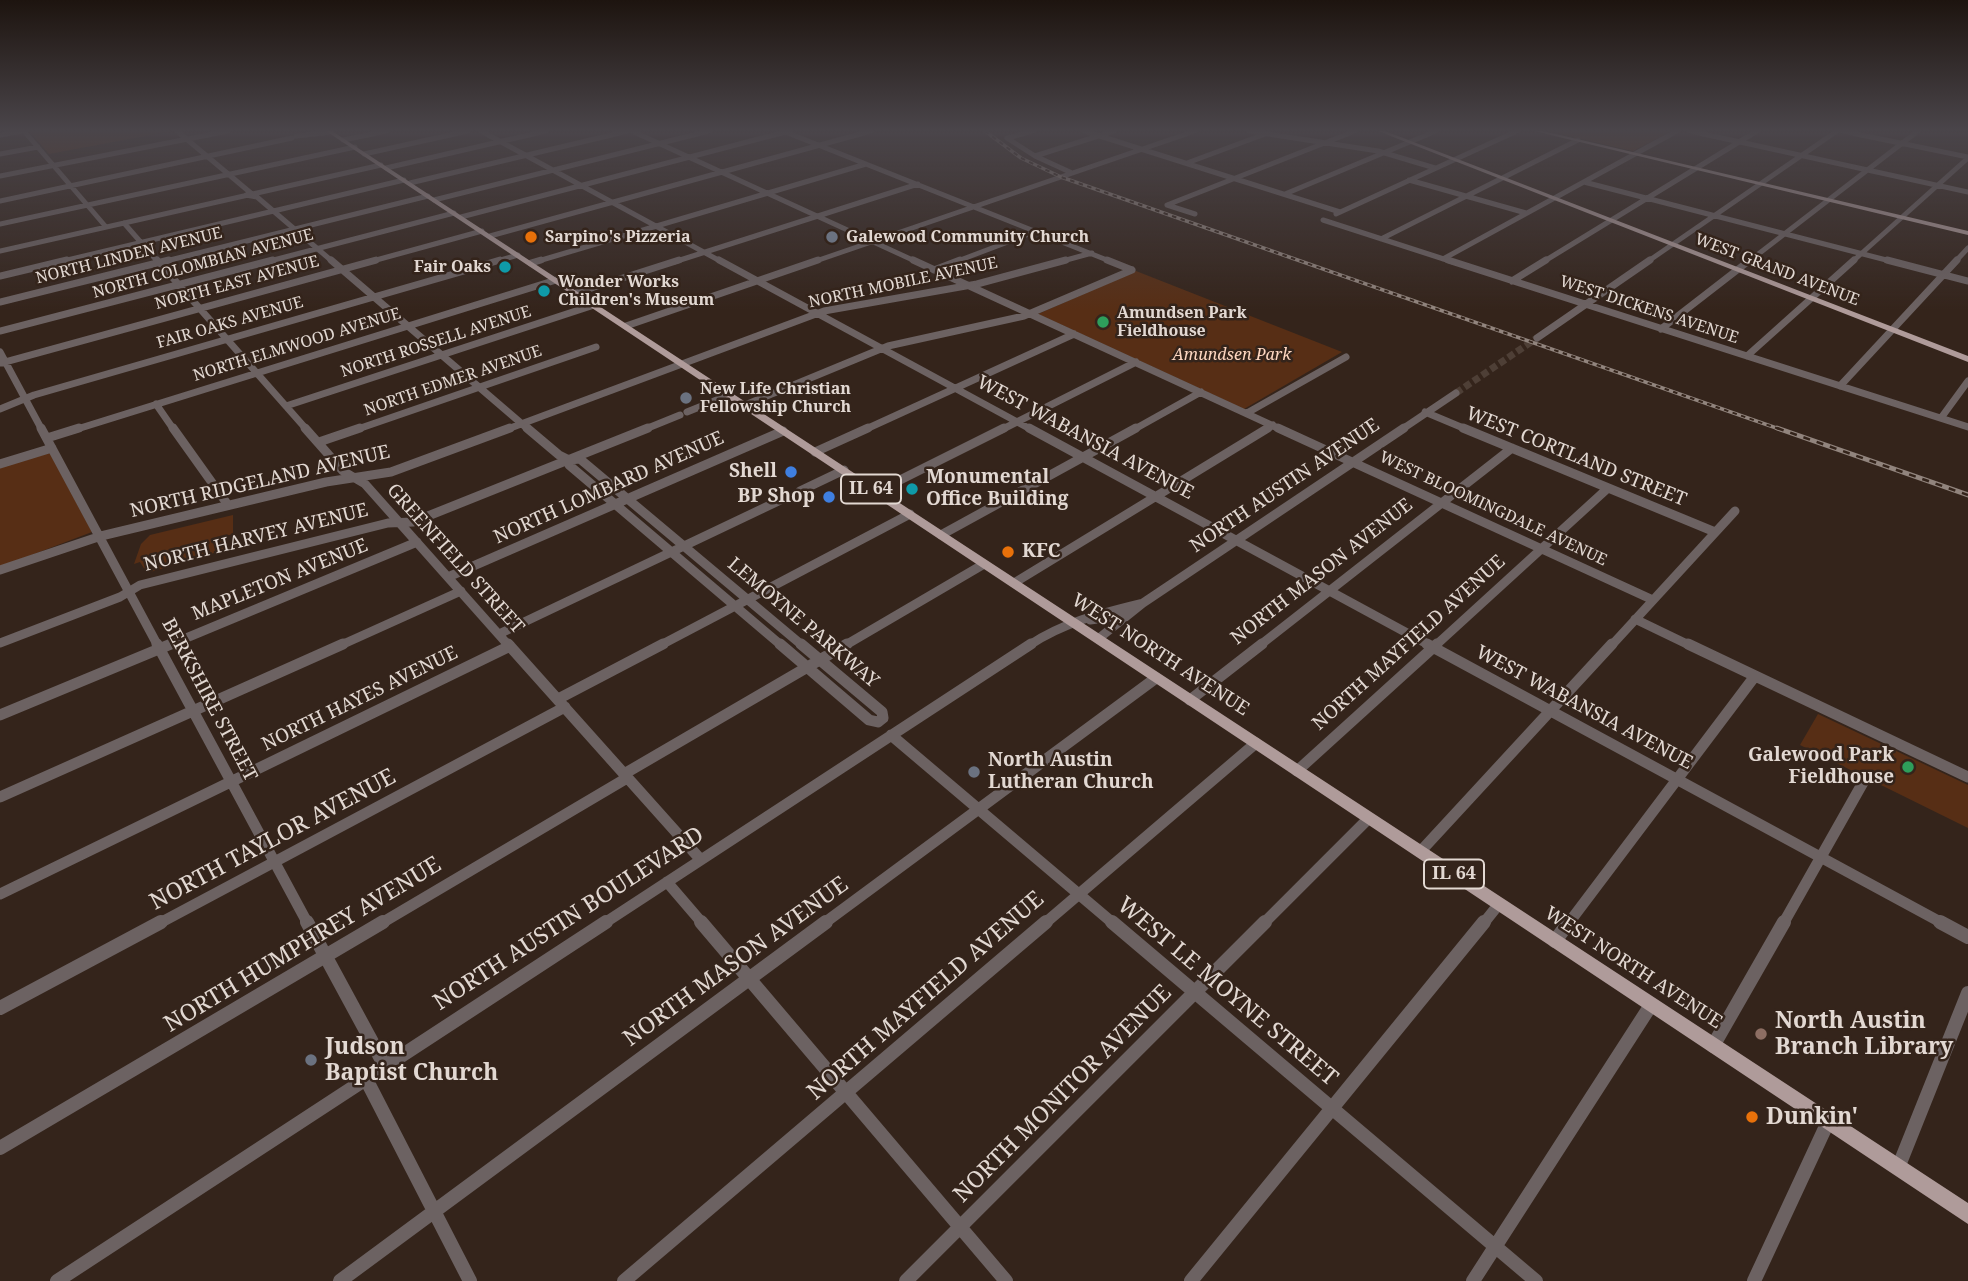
<!DOCTYPE html>
<html>
<head>
<meta charset="utf-8">
<style>
  body { margin:0 }
  canvas { display:block; background:#34241b }
</style>
</head>
<body>
<canvas width="1968" height="1281"></canvas>
<script>
const c = document.querySelector('canvas').getContext('2d');
c.lineJoin = 'round';
function paint(path, color) { c.fillStyle = color; c.fill(path, 'evenodd'); }
function strokePath(path, color, width, dash) { c.strokeStyle = color; c.lineWidth = width; c.lineCap = dash ? 'butt' : 'round'; c.setLineDash(dash || []); c.stroke(path); }
function label(font, color, halo, rows, align = 'center') {
  c.font = font + ' "Noto Serif",serif'; c.lineWidth = 5; c.setLineDash([]); c.textBaseline = 'middle'; c.strokeStyle = halo; c.fillStyle = color; for (const [text, x, y, turn = 0] of rows) {
    c.save(); c.translate(x, y); c.rotate((+turn || 0) * Math.PI / 180); c.textAlign = isNaN(turn) ? turn : align; if (halo) c.strokeText(text, 0, 0); c.fillText(text, 0, 0); c.restore();
  }
}
paint(new Path2D(`
  M 29,131 L 172,131 L 49,154 Z
  M 1548,131 L 1671,131 L 1633,151 Z
  M 1136,271 L 1342,352 L 1244,409 L 1038,314 Z
  M 50,453 L 92,532 L 0,567 L 0,466 Z
  M 233,515 L 233,534 L 225,536 L 224,550 L 147,573 L 140,562 L 134,564 L 141,544 L 150,535 Z
  M 1818,714 L 1968,785 L 1968,828 L 1800,745 Z`), '#572e15');
strokePath(new Path2D(`
  M 1456,393 L 1537,338`), '#4e3f36', 7, [7, 3.5]);
strokePath(new Path2D(`
  M 24,131 L 106,227
  M 177,131 L 252,194
  M 481,131 L 722,262
  M 632,131 L 917,262
  M 783,131 L 1112,262
  M 1084,131 L 1340,212
  M 1249,131 L 1378,151 L 1435,168
  M 1690,131 L 1968,192
  M 1842,131 L 1968,157
  M 0,135 L 23,131
  M 296,136 L 331,132
  M 1007,138 L 1035,156 L 1072,173
  M 1007,138 L 1033,131
  M 343,140 L 387,131
  M 0,154 L 38,147
  M 364,154 L 468,131
  M 1035,156 L 1114,131
  M 1187,163 L 1265,134
  M 386,168 L 546,131
  M 0,176 L 228,131
  M 1409,180 L 1526,213
  M 1584,182 L 1894,262
  M 410,183 L 628,131
  M 1285,194 L 1436,131
  M 246,195 L 257,197 L 333,262
  M 434,200 L 709,131
  M 0,201 L 292,138
  M 1167,205 L 1355,131
  M 1167,205 L 1195,214
  M 1336,214 L 1517,131
  M 461,217 L 789,131
  M 1323,220 L 1453,262
  M 124,223 L 158,262
  M 0,224 L 355,147
  M 490,236 L 871,131
  M 1381,239 L 1578,140
  M 0,251 L 381,165
  M 1443,259 L 1677,131
  M 59,262 L 404,180
  M 162,262 L 428,196
  M 266,262 L 454,213
  M 369,262 L 482,231
  M 494,262 L 518,255
  M 535,262 L 866,164
  M 674,262 L 918,184
  M 813,262 L 1195,131
  M 955,262 L 1037,231
  M 1059,262 L 1092,253
  M 1543,262 L 1757,131
  M 1647,262 L 1837,131
  M 1748,262 L 1918,131
  M 1852,262 L 1968,158
  M 1955,262 L 1968,248`), '#6c6262', 5);
strokePath(new Path2D(`
  M 157,260 L 307,430
  M 331,260 L 529,430
  M 719,260 L 1032,430
  M 913,260 L 1282,430
  M 1107,260 L 1132,270
  M 1448,260 L 1968,427
  M 1887,260 L 1968,281
  M 531,263 L 541,260
  M 480,266 L 500,260
  M 934,270 L 960,260
  M 0,276 L 67,260
  M 1512,281 L 1546,260
  M 576,293 L 679,260
  M 0,302 L 169,260
  M 626,326 L 818,260
  M 1661,329 L 1750,260
  M 0,331 L 273,260
  M 1537,338 L 1650,260
  M 0,352 L 42,430
  M 1747,356 L 1854,260
  M 1,363 L 376,260
  M 1840,386 L 1957,260
  M 156,404 L 174,430
  M 745,405 L 888,346 L 1024,316 L 1132,270
  M 286,406 L 594,305
  M 0,409 L 34,395 L 471,269
  M 687,412 L 729,395
  M 1425,412 L 1468,430
  M 1247,413 L 1346,357
  M 1941,418 L 1968,381
  M 74,430 L 556,280
  M 355,430 L 596,347
  M 505,430 L 824,311 L 977,284 L 1066,260
  M 643,430 L 680,415
  M 864,430 L 1074,334
  M 1001,430 L 1136,362
  M 1133,430 L 1201,392
  M 1265,430 L 1273,425
  M 1401,430 L 1456,393`), '#6c6262', 7);
strokePath(new Path2D(`
  M 41,428 L 158,646
  M 173,428 L 228,505
  M 305,428 L 343,471 L 365,484 L 509,646
  M 527,428 L 559,455 L 569,460
  M 1029,428 L 1431,646
  M 1278,428 L 1653,600
  M 1463,428 L 1715,532
  M 47,438 L 79,428
  M 319,442 L 360,428
  M 815,452 L 868,428
  M 569,460 L 569,465 L 782,646
  M 569,460 L 580,459 L 803,646
  M 0,464 L 52,448
  M 800,491 L 844,470
  M 876,492 L 1004,428
  M 941,535 L 1136,428
  M 0,570 L 101,536 L 326,482 L 391,472 L 510,428
  M 448,577 L 783,431
  M 1014,583 L 1268,428
  M 1635,619 L 1691,646
  M 1090,620 L 1127,615
  M 499,634 L 789,496
  M 1098,639 L 1143,603 L 1404,428
  M 0,643 L 120,597 L 140,585 L 388,523 L 413,522 L 648,428
  M 167,646 L 417,542
  M 339,646 L 461,591
  M 659,646 L 910,514
  M 844,646 L 984,564
  M 1028,646 C 1064,622 1102,613 1143,603
  M 1259,646 L 1512,448
  M 1435,646 L 1608,488
  M 1611,646 L 1735,511`), '#6c6262', 9);
strokePath(new Path2D(`
  M 157,644 L 308,924
  M 508,644 L 701,860
  M 780,644 L 869,720 L 878,722 L 883,718 L 882,712 L 801,644
  M 1427,644 L 1944,924
  M 1688,644 L 1968,777
  M 558,699 L 663,644
  M 1190,700 L 1262,644
  M 0,715 L 171,644
  M 891,735 L 1114,924
  M 1297,771 L 1437,644
  M 624,774 L 847,644
  M 0,797 L 343,644
  M 1420,852 L 1612,644
  M 667,882 L 703,924
  M 0,894 L 510,646
  M 158,924 L 565,707
  M 380,924 L 627,778
  M 603,924 L 1031,644
  M 823,924 L 1156,678
  M 1044,924 L 1256,743
  M 1263,924 L 1369,818
  M 1483,924 L 1499,904
  M 1568,924 L 1755,676
  M 1783,924 L 1865,779`), '#6c6262', 11);
strokePath(new Path2D(`
  M 307,922 L 385,1066
  M 701,922 L 1006,1281
  M 1112,922 L 1536,1281
  M 1940,922 L 1968,937
  M 1555,941 L 1569,922
  M 0,1008 L 161,922
  M 1713,1046 L 1784,922
  M 366,1079 L 470,1281
  M 0,1148 L 383,922
  M 1898,1168 L 1968,993
  M 57,1281 L 606,922
  M 340,1281 L 826,922
  M 624,1281 L 1046,922
  M 906,1281 L 1265,922
  M 1191,1281 L 1484,922
  M 1473,1281 L 1651,1005
  M 1754,1281 L 1828,1122`), '#6c6262', 14);
paint(new Path2D(`
  M 326,131 L 332,131 L 1968,1203 L 1968,1224 Z
  M 1378,131 L 1385,131 L 1968,356 L 1968,362 Z
  M 1534,131 L 1543,131 L 1968,231 L 1968,235 Z`), '#af9b9a');
const railFar1 = new Path2D(`
  M 985,131 L 1021,158 L 1061,177 L 1782,430`);
const rail = new Path2D(`
  M 1777,428 L 1968,495`);
strokePath(railFar1, '#91847d', 3.5);
strokePath(rail, '#91847d', 5);
strokePath(railFar1, '#34241b', 2, [4.5]);
strokePath(rail, '#34241b', 2.5, [7]);
const sky = c.createLinearGradient(0, 0, 0, 310);
sky.addColorStop(0, '#1d140f');
sky.addColorStop(0.42, '#4a454a');
sky.addColorStop(1, '#4a454a00');
c.fillStyle = sky;
c.fillRect(0, 0, 1968, 310);
for (const [x, y, r, color] of [
  [531,237,7,"#e8710a"],
  [832,237,7,"#6b7280"],
  [505,267,7,"#0f9aa8"],
  [544,291,7,"#0f9aa8"],
  [1103,322,7,"#2e9e5b"],
  [686,398,7,"#6b7280"],
  [791,472,7,"#3f7fe0"],
  [912,489,7,"#0f9aa8"],
  [829,497,7,"#3f7fe0"],
  [1008,552,7,"#e8710a"],
  [1908,767,7,"#2e9e5b"],
  [974,772,7,"#6b7280"],
  [1761,1034,7,"#8d6e63"],
  [311,1060,7,"#6b7280"],
  [1752,1117,7,"#e8710a"]
]) { const dot = new Path2D(); dot.arc(x, y, r, 0, 2 * Math.PI); c.fillStyle = color; c.fill(dot); strokePath(dot, '#34241b', 2.5); }
label('bold 16px', '#e2d8d2', '#34241b', [
  ["Sarpino's Pizzeria",545,237],
  ["Galewood Community Church",846,237],
  ["Fair Oaks",491,267,"right"],
  ["Wonder Works",558,282],
  ["Children's Museum",558,300],
  ["Amundsen Park",1117,313],
  ["Fieldhouse",1117,331],
  ["New Life Christian",700,389],
  ["Fellowship Church",700,407]
], 'left');
label('16px', '#e2d8d2', '#34241b', [
  ["NORTH LINDEN AVENUE",129,256,-14],
  ["NORTH COLOMBIAN AVENUE",203,264,-15],
  ["WEST GRAND AVENUE",1777,270,21],
  ["NORTH EAST AVENUE",237,283,-15],
  ["NORTH MOBILE AVENUE",903,283,-12],
  ["WEST DICKENS AVENUE",1649,310,18],
  ["FAIR OAKS AVENUE",230,323,-16],
  ["NORTH ROSSELL AVENUE",436,342,-18],
  ["NORTH ELMWOOD AVENUE",297,345,-17],
  ["NORTH EDMER AVENUE",453,381,-19],
  ["WEST BLOOMINGDALE AVENUE",1493,509,25]
]);
label('italic 16px', '#fed7c1', '#34241b', [
  ["Amundsen Park",1232,355]
]);
for (const [x, y, w] of [
  [871,489,60],
  [1454,874,60]
]) { const box = new Path2D(); box.roundRect(x - w / 2, y - 14.5, w, 29, 5); c.fillStyle = '#34241b'; c.fill(box); strokePath(box, '#e2d8d2', 2); }
label('bold 18px', '#e2d8d2', null, [
  ["IL 64",871,489],
  ["IL 64",1454,874]
]);
label('19px', '#e2d8d2', '#34241b', [
  ["WEST WABANSIA AVENUE",1085,438,28],
  ["WEST CORTLAND STREET",1576,457,22],
  ["NORTH RIDGELAND AVENUE",260,482,-13],
  ["NORTH AUSTIN AVENUE",1285,486,-34],
  ["NORTH LOMBARD AVENUE",609,488,-24],
  ["NORTH HARVEY AVENUE",256,538,-14],
  ["GREENFIELD STREET",455,559,48],
  ["NORTH MASON AVENUE",1322,572,-38],
  ["MAPLETON AVENUE",280,580,-22],
  ["LEMOYNE PARKWAY",803,623,40],
  ["NORTH MAYFIELD AVENUE",1409,643,-42],
  ["WEST NORTH AVENUE",1160,655,33],
  ["NORTH HAYES AVENUE",360,699,-26],
  ["BERKSHIRE STREET",209,700,62],
  ["WEST WABANSIA AVENUE",1584,708,28],
  ["WEST NORTH AVENUE",1633,968,33]
]);
label('bold 19px', '#e2d8d2', '#34241b', [
  ["Shell",777,472],
  ["Monumental",926,478,"left"],
  ["Office Building",926,500,"left"],
  ["BP Shop",815,497],
  ["KFC",1022,552,"left"],
  ["Galewood Park",1894,756],
  ["Fieldhouse",1894,778],
  ["North Austin",988,761,"left"],
  ["Lutheran Church",988,783,"left"]
], 'right');
label('23px', '#e2d8d2', '#34241b', [
  ["NORTH TAYLOR AVENUE",273,840,-28],
  ["NORTH AUSTIN BOULEVARD",569,919,-33],
  ["NORTH HUMPHREY AVENUE",303,945,-31],
  ["NORTH MASON AVENUE",736,962,-36],
  ["WEST LE MOYNE STREET",1227,992,40],
  ["NORTH MAYFIELD AVENUE",926,996,-41],
  ["NORTH MONITOR AVENUE",1063,1094,-45]
]);
label('bold 23px', '#e2d8d2', '#34241b', [
  ["North Austin",1775,1021],
  ["Branch Library",1775,1047],
  ["Judson",325,1047],
  ["Baptist Church",325,1073],
  ["Dunkin'",1766,1117]
], 'left');
</script>
</body>
</html>
